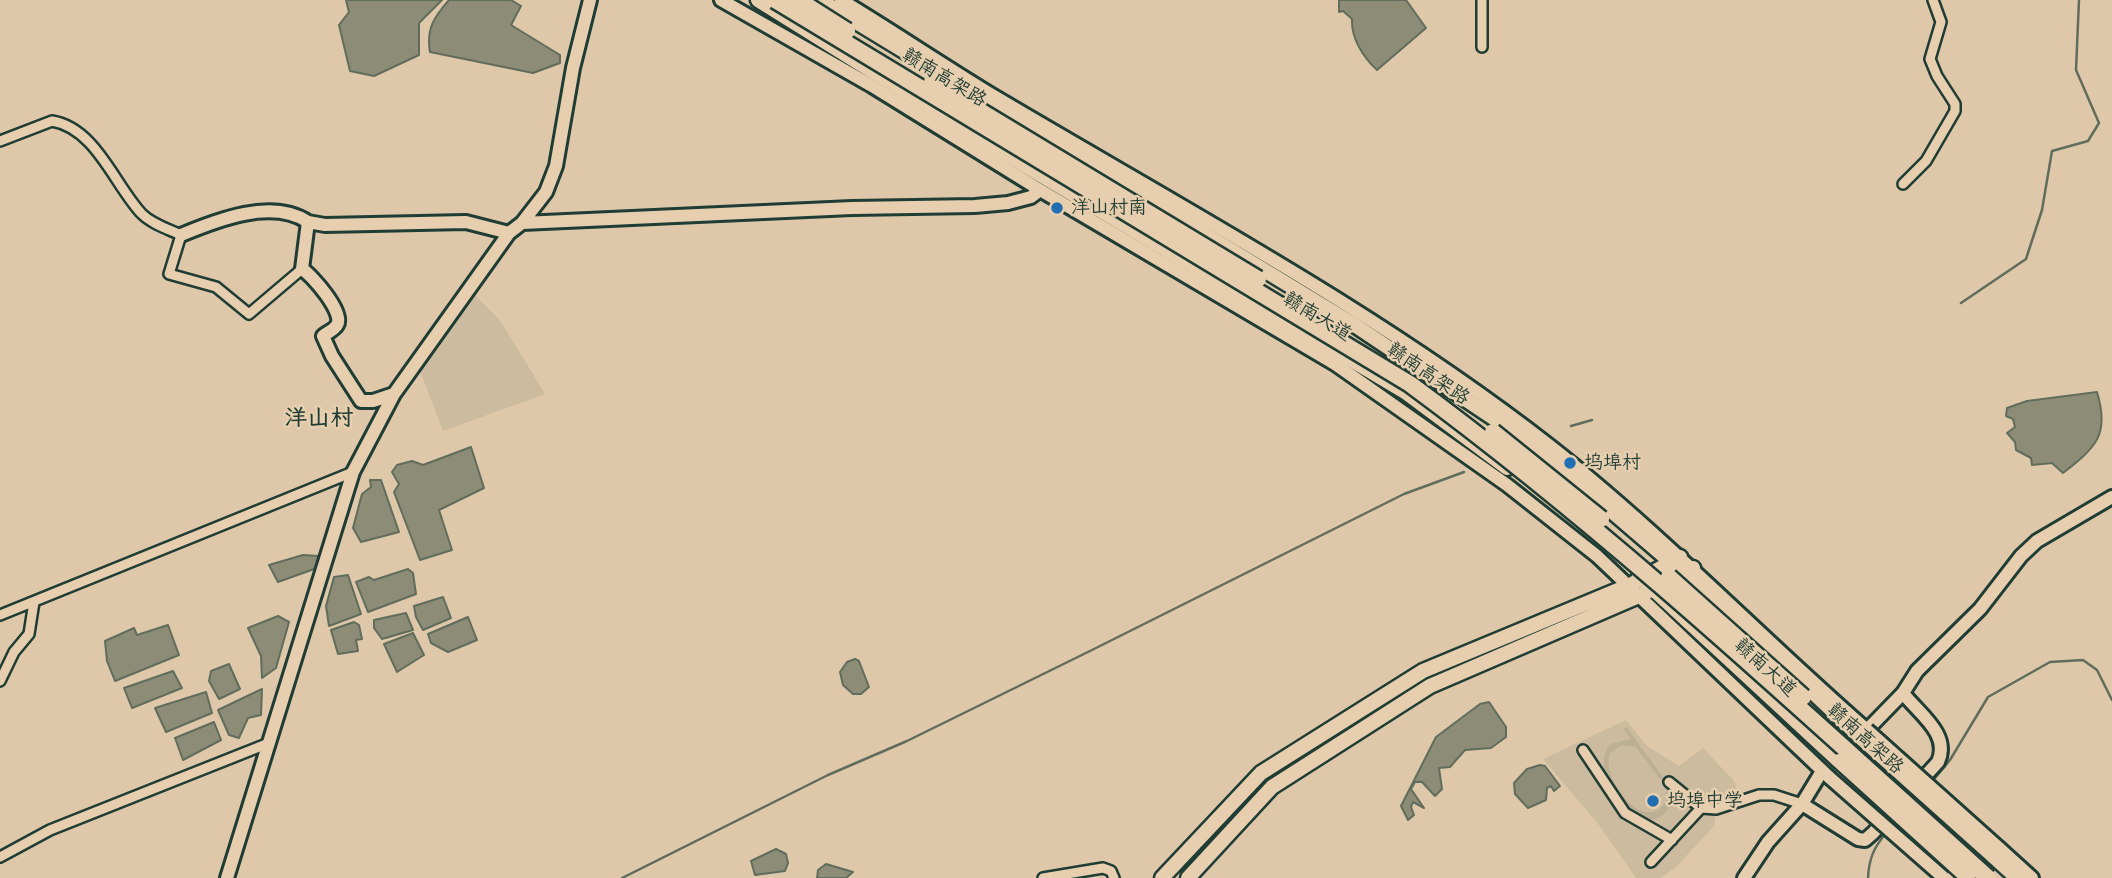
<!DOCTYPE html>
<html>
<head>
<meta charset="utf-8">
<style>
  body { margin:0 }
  canvas { display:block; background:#dec8a9 }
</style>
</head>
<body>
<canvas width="2112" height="878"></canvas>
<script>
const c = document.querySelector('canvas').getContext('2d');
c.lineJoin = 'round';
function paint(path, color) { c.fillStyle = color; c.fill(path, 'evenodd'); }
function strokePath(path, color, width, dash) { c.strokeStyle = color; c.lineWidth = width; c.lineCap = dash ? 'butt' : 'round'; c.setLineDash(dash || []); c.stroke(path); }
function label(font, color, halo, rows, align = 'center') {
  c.font = font + ' "Patrick Hand","LXGW WenKai TC",sans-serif'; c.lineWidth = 5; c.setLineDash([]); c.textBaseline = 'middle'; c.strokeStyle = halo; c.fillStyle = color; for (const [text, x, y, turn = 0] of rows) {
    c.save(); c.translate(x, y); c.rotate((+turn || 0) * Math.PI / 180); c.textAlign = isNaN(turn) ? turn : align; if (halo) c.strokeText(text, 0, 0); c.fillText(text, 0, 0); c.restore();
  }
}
paint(new Path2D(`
  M 471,291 L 500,320 L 545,394 L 443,431 L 420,371 Z
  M 1626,720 L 1646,745 L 1679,766 L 1703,748 L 1734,781 L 1739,796 L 1717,806 L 1714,826 L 1676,867 L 1660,878 L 1636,878 L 1599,825 L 1543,759 Z`), '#ccbb9e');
paint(new Path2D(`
  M 1626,727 L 1685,807 L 1681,809 L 1673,800 C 1648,858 1583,772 1611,744 L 1631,739 L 1624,729 ZM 1622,745 L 1636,747 L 1667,788 L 1666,802 C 1643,836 1600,777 1610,753 Z`), '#bbaf94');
const water = new Path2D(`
  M 346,0 L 442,0 L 419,23 L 419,55 L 374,76 L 350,71 L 339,25 L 349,12 Z
  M 449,0 L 511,0 L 521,6 L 511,25 L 560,55 L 560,63 L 533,73 L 430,52 C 426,29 434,17 449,0 Z
  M 1339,0 L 1406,0 L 1426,28 L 1377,70 C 1363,57 1351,38 1352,19 L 1343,11 L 1339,12 Z
  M 2097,392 C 2110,435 2096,447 2063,473 L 2052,463 L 2032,465 L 2031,458 L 2016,450 L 2015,442 L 2007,433 L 2015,427 L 2013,419 L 2006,416 L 2007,408 L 2027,401 Z
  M 471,447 L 484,488 L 439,510 L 452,550 L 420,560 L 394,492 L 399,484 L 392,472 L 397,465 L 412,461 L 423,465 Z
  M 370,480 L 381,480 L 399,532 L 361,542 L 353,528 L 362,494 L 371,487 Z
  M 303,555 L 319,556 L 317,568 L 278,582 L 269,565 Z
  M 408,569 L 413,573 L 416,594 L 368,612 L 356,582 L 369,577 L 374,580 Z
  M 348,575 L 361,614 L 329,626 L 326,606 L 334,577 Z
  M 443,597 L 451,618 L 423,630 L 416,617 L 414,606 Z
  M 406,613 L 413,630 L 382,639 L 374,628 L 374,620 Z
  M 278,616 L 289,622 L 276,668 L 262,678 L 261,656 L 248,628 Z
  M 468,617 L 477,640 L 448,652 L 431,643 L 428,634 Z
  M 354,622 L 359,625 L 362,639 L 356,640 L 358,651 L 338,654 L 331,630 Z
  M 168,625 L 179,655 L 115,681 L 107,661 L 105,641 L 134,628 L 137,635 Z
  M 413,633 L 424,655 L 397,672 L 384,644 Z
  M 855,659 L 859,661 L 869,687 L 861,694 L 853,694 L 843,685 L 840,672 L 847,662 Z
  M 229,664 L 240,689 L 219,699 L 209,681 L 211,671 Z
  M 173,671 L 182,688 L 132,708 L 124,688 Z
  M 262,689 L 261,715 L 248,718 L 239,738 L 229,735 L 218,710 Z
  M 206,692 L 212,713 L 166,732 L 155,708 Z
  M 1489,702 L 1506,727 L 1506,737 L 1491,748 L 1465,750 L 1450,767 L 1439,768 L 1442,789 L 1435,796 L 1422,782 L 1415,782 L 1411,789 L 1424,808 L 1413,802 L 1411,807 L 1414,815 L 1408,820 L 1401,806 L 1436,737 L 1480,704 Z
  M 214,722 L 221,740 L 183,760 L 175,738 Z
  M 1540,765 L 1545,766 L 1560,786 L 1554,791 L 1551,786 L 1547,788 L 1546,800 L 1528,808 L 1515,794 L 1514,783 L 1527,769 Z
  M 776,849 L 786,854 L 788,863 L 785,871 L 755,875 L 751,861 Z
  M 826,864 L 853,872 L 846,878 L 817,878 L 818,870 Z`);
paint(water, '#8d8d77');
strokePath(water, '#616d5c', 2);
strokePath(new Path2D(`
  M 1961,303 L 2026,259 L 2042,210 L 2052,151 L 2088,141 L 2099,123 L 2076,70 L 2079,0
  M 1571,426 L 1592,420
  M 1931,783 L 1950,760 L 1988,697 L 2050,662 L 2083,660 L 2097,670 L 2112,700
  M 622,878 L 828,775 L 907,741 L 1094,649 L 1404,494 L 1464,472
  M 1868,878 C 1869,858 1874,847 1887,832`), '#616d5c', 2.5);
const street = new Path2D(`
  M 1482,47 L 1482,0
  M 0,141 L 52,121 C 96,128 115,186 142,214 C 152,224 168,229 181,235 L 169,274 L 216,287 L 249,314 L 302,269
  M 1903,184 L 1926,161 L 1955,111 L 1955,104 L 1937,76 L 1930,59 L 1941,22 L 1933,0
  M 0,615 L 353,472
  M 0,681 L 14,652 L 29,634 L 34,602
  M 1583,750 L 1625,813 L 1672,840
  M 1669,782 L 1701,808 L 1716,809 L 1759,795 L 1774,795 L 1802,804
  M 0,857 L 50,830 L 269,743
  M 1651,862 L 1701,808
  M 1043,878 L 1103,868 L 1111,871 L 1114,878`);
const secondary = new Path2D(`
  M 721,0 L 872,86 L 1040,190 L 1335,364 L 1507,485 L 1597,556 L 1830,778
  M 841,0 C 894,32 944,66 997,98 C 1184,209 1378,312 1550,446 C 1662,534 1760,637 1867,730 L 1903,693 L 1917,671 L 1980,609 L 2021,556 L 2037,541 L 2112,497
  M 522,223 L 852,208 L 975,206 L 1008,203 L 1031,197 L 1040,190
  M 181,235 C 217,220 272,198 308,222
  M 394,394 L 373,401 L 361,401 L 332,356 L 323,336 C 327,333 335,329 337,325 C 345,313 312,275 302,269 L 308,222 L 325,225 L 466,222 L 509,233
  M 1802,804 L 1858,839 L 1865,840 L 1873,833 L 1938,762 C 1951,734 1918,713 1903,693
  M 1999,848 L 2032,878
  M 227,878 L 353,472 L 394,394 L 509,233 L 522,223 L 546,192 L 556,166 L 573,68 L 590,0
  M 1744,878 L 1768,842 L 1802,804 L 1822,771`);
const primary = new Path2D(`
  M 758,0 L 992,146 L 1405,392 L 1507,468
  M 820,0 L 1356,326 L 1538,448 L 1716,601 L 1860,737
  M 1639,576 L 1839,761
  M 1993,856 L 2017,878
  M 1162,878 L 1261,773 L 1423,671 L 1630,585 L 1680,557
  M 1188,878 L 1272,787 L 1430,686 L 1641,595 L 1693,568`);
strokePath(street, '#1f3d34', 14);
strokePath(secondary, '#1f3d34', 18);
strokePath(primary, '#1f3d34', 19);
strokePath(street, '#e6ceae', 9);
strokePath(secondary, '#e6ceae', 12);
strokePath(primary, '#e6ceae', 14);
const secondaryBridge = new Path2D(`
  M 1867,730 L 1999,848
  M 1830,778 L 1944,878`);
const primaryBridge = new Path2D(`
  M 1860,737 L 1993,856
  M 1839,761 L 1968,878`);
const highwayBridge = new Path2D(`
  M 775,0 L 1410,384 C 1615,535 1799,708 1988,878
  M 798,0 L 847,31
  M 932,82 L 1258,279
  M 1493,432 L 1601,519
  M 1669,577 L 1803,697`);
strokePath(secondaryBridge, '#1f3d34', 18, []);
strokePath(primaryBridge, '#1f3d34', 19, []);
strokePath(highwayBridge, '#1f3d34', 21, []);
strokePath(secondaryBridge, '#e6ceae', 12);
strokePath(primaryBridge, '#e6ceae', 14);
strokePath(highwayBridge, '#e6ceae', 16);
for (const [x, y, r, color] of [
  [1057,208,7,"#1f6fb2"],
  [1570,463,7,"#1f6fb2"],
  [1653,801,7,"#1f6fb2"]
]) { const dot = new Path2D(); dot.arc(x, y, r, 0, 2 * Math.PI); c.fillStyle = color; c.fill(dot); strokePath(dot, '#e6ceae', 2.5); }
label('19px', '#1f3d34', '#e6ceae', [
  ["赣南高架路",944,78,31],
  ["赣南大道",1317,317,31],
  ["赣南高架路",1428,374,34],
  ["赣南大道",1765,668,42],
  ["赣南高架路",1865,739,42]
]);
label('19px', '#1f3d34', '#e6ceae', [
  ["洋山村南",1071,208],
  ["坞埠村",1584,463],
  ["坞埠中学",1667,801]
], 'left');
label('bold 23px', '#1f3d34', '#e6ceae', [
  ["洋山村",319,419]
]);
</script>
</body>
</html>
